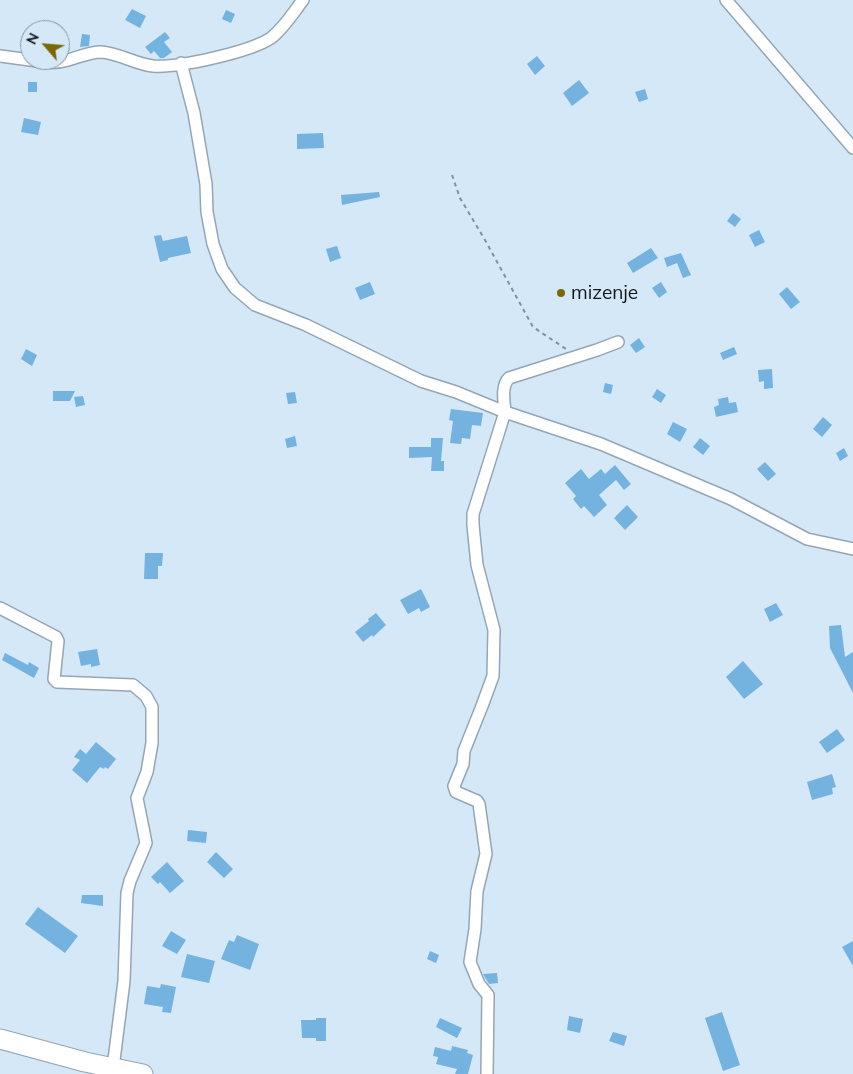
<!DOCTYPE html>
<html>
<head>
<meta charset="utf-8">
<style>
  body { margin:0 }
  #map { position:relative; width:853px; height:1074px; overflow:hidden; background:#d5e8f7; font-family:Mulish,sans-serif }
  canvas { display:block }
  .north { position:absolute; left:20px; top:20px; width:50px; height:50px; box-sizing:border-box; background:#d5e8f7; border:1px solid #87949f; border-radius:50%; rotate:297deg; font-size:14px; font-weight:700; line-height:20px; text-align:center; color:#11171c }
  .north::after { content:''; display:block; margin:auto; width:18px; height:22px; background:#796900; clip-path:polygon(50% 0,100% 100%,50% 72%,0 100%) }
</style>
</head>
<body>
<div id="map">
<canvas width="853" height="1074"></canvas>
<div class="north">N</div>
</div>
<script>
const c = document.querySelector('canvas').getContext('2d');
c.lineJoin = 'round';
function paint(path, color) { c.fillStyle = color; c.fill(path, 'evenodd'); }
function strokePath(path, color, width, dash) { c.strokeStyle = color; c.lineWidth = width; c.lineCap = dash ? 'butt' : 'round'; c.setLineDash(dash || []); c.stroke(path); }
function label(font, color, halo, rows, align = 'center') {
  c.font = font + ' Mulish,sans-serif'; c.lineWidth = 4.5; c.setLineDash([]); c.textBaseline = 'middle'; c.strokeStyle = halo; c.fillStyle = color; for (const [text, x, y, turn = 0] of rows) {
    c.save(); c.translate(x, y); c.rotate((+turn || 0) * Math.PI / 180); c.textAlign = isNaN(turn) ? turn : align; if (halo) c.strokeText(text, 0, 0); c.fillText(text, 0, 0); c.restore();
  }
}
paint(new Path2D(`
  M 132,9 L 146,16 L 140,28 L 125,20 Z
  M 226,10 L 235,14 L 231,23 L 222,19 Z
  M 165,32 L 170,38 L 164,42 L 172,52 L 164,58 L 160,58 L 154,51 L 151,54 L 145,47 Z
  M 82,34 L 90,35 L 89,46 L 80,47 Z
  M 537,56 L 545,66 L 535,75 L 527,64 Z
  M 579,80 L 589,93 L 572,106 L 563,93 Z
  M 28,82 L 37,82 L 37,92 L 28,92 Z
  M 645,89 L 648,99 L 639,102 L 635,92 Z
  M 24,118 L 41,122 L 38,135 L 21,132 Z
  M 323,133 L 324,148 L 297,149 L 297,134 Z
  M 379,192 L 380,197 L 342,205 L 341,195 Z
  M 733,213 L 741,219 L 735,227 L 727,221 Z
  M 759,230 L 765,242 L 755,247 L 749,235 Z
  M 161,235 L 163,241 L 187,236 L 191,253 L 168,258 L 168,260 L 160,262 L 154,236 Z
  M 337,246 L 341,258 L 330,262 L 326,249 Z
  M 651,248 L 658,258 L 633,273 L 627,263 Z
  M 681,253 L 691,275 L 683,278 L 677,263 L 667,267 L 664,258 Z
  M 370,282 L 375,294 L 360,300 L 355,288 Z
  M 661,282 L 667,292 L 659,298 L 652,288 Z
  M 787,287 L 800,302 L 791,309 L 779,294 Z
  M 639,338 L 645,347 L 636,353 L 630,345 Z
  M 734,347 L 737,354 L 723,360 L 720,353 Z
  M 26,349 L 37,355 L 32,366 L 21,359 Z
  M 772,369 L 773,388 L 764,389 L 764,381 L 759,382 L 758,370 Z
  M 605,383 L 613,385 L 611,394 L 603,392 Z
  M 657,389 L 666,395 L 661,403 L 652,397 Z
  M 53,391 L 75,391 L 70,401 L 53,401 Z
  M 295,392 L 297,403 L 288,404 L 286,393 Z
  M 83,396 L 85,405 L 76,407 L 74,397 Z
  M 728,397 L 729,403 L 736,402 L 738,412 L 716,417 L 714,407 L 719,405 L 718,399 Z
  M 451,409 L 483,413 L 481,426 L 472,425 L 470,439 L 462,438 L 461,444 L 450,443 L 453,421 L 449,420 Z
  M 823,417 L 832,425 L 822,437 L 813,429 Z
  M 673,422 L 687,429 L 680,442 L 667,434 Z
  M 295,436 L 297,446 L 287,448 L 285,439 Z
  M 431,438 L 443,438 L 441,461 L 444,461 L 444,471 L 431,471 L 432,457 L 409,458 L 409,447 L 431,447 Z
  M 700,438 L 710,446 L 703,455 L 693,447 Z
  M 844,448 L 848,456 L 840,461 L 836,453 Z
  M 765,462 L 776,474 L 768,481 L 757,469 Z
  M 615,465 L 631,484 L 624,490 L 616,480 L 599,495 L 607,505 L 594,517 L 584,506 L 581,509 L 573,499 L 576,496 L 565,483 L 581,469 L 589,479 L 601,469 L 605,474 Z
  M 627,505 L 638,517 L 625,530 L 614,518 Z
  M 145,553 L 163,553 L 162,566 L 158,566 L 158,579 L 144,579 Z
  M 421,589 L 430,607 L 421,612 L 419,608 L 408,614 L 400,600 Z
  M 776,603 L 783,615 L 770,622 L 764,609 Z
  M 376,613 L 386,625 L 373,637 L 372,635 L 363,642 L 355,632 L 369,621 L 368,619 Z
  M 841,625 L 845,657 L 853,652 L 853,693 L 830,648 L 829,626 Z
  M 97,649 L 100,665 L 91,667 L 91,664 L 81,666 L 78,652 Z
  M 5,653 L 28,665 L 29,662 L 39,668 L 34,678 L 2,660 Z
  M 743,661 L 763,684 L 744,699 L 726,677 Z
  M 837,729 L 845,740 L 827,753 L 819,742 Z
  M 96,742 L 116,759 L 108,769 L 105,767 L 104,769 L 100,767 L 87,783 L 72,770 L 80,760 L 74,757 L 80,749 L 86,754 Z
  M 832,774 L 836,787 L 832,788 L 833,794 L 812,800 L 807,782 Z
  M 188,830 L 207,832 L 206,843 L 187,841 Z
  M 216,852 L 233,869 L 224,878 L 207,862 Z
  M 167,862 L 184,881 L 170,893 L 160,882 L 158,884 L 151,877 Z
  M 82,895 L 103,895 L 103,906 L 81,903 Z
  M 38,907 L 78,936 L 65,953 L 25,924 Z
  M 171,931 L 186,940 L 177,954 L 162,946 Z
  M 237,935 L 259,944 L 250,970 L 221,959 L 229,940 L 234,942 Z
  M 853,941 L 853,966 L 842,947 Z
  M 430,951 L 439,955 L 436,963 L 427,959 Z
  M 187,954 L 215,961 L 209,983 L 181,977 Z
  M 497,973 L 498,983 L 489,984 L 483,974 Z
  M 161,984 L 176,987 L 171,1013 L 162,1012 L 163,1007 L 144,1004 L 147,986 L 160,988 Z
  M 722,1012 L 740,1065 L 723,1071 L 705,1018 Z
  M 569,1016 L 583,1019 L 580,1033 L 567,1030 Z
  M 316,1018 L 326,1018 L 326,1041 L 316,1041 L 316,1038 L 302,1038 L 301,1020 L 316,1020 Z
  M 440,1018 L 462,1028 L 457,1038 L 436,1027 Z
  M 613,1032 L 627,1036 L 624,1046 L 609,1041 Z
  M 452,1046 L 468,1050 L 467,1053 L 473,1055 L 468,1074 L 455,1074 L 457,1069 L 436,1064 L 438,1057 L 433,1056 L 435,1047 L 451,1051 Z`), '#74b2e0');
const minor = new Path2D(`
  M 726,0 L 853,148
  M 0,56 L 30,60
  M 30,60 C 43,63 55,64 68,60 C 79,57 90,52 101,52 C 119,53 135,64 153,66 C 178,68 250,52 271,38 C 284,28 293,13 303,0
  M 181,63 L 194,113 L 206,184 L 207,212 L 213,244 L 222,269 L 235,288 L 255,305 L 306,325 L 421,381 L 456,392 L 505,412 L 601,444 L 731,499 L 807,539 L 853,549
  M 0,608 L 56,637 L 58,641 L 54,679 L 57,682 L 133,685 L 146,696 L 152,707 L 152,743 L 147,772 L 137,798 L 146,843 L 130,881 L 127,893 L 124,981 L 113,1068
  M 487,1074 L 488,995 L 479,984 L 470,962 L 475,929 L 477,891 L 486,854 L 479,804 L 477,801 L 456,792 L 454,786 L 463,764 L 464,751 L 482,706 L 493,676 L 494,630 L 477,565 L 473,525 L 473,514 L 505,412 C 504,401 501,386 509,378 L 597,350 L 618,342`);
const trunk = new Path2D(`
  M 0,1039 L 85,1062 L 143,1074`);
strokePath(minor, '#94a6b4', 14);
strokePath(trunk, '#94a6b4', 21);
strokePath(new Path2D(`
  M 452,175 L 460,198 L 485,240 L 533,327 L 566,349`), '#84919c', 2, [4, 4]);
strokePath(minor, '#fff', 11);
strokePath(trunk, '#fff', 19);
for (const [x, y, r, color] of [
  [561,293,5,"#796900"]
]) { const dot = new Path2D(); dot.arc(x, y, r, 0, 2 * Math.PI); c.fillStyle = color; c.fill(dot); strokePath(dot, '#d5e8f7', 2); }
label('19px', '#11171c', '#d5e8f7', [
  ["mizenje",571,293]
], 'left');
</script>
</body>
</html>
